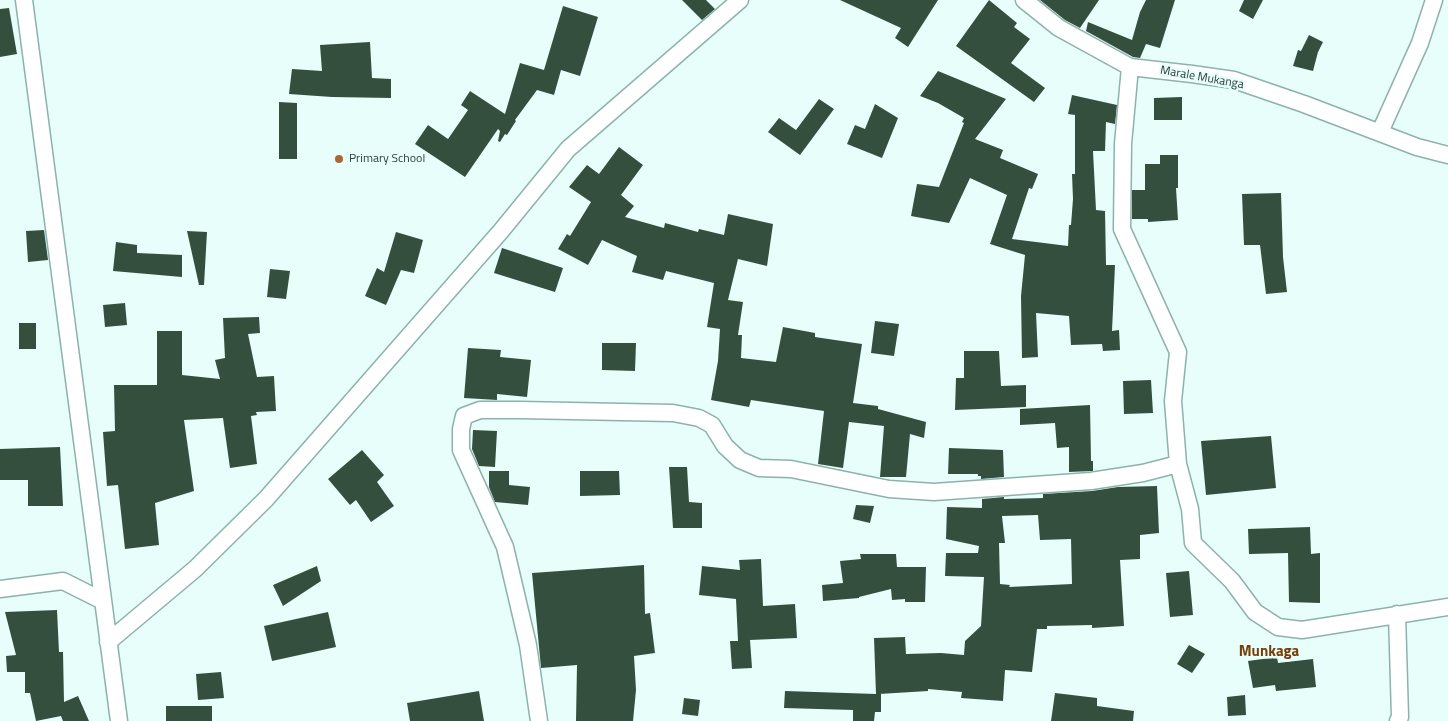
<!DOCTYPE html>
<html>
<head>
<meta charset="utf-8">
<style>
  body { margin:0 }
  canvas { display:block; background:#e7fefa }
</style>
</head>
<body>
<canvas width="1448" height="721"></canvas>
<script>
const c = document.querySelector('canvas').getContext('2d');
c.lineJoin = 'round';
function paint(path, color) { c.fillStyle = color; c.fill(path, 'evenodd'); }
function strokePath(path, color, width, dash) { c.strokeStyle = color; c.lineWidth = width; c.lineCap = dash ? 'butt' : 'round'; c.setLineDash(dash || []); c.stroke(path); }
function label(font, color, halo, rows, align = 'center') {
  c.font = font + ' "Titillium Web",sans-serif'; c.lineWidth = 5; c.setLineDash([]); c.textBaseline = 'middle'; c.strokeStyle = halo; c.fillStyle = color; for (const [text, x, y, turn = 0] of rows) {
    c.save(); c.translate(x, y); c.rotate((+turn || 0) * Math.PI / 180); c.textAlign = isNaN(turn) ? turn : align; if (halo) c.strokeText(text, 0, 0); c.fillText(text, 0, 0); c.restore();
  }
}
paint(new Path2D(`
  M 682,0 L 706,0 L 715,9 L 702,20 Z
  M 840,0 L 938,0 L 908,47 L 895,38 L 901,28 Z
  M 989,0 L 1017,23 L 1014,27 L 1030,39 L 1011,63 L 1045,88 L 1034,102 L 956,46 Z
  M 1040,0 L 1099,0 L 1080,28 L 1065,20 Z
  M 1146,0 L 1175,0 L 1160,48 L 1146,44 L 1140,58 L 1133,57 L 1086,31 L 1088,22 L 1132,40 L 1140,12 Z
  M 1244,0 L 1263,0 L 1253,19 L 1239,11 Z
  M 563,6 L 598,17 L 580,76 L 561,70 L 554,95 L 537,90 L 515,120 L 516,121 L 507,135 L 505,134 L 500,142 L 498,141 L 500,131 L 498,129 L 465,177 L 415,144 L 428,125 L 448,139 L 468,110 L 461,105 L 470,91 L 505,114 L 520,63 L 544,70 Z
  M 9,8 L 17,54 L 0,57 L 0,9 Z
  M 1309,35 L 1323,42 L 1318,52 L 1313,71 L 1293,66 L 1298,50 L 1301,51 Z
  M 370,42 L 372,78 L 391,79 L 391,98 L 332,97 L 289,94 L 292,69 L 322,71 L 320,45 Z
  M 938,71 L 1006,99 L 975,139 L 1003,150 L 1000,158 L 1038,174 L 1032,189 L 1029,188 L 1012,239 L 1068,246 L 1069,225 L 1071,225 L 1073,199 L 1072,174 L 1075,174 L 1075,115 L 1068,114 L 1072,95 L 1117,105 L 1115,124 L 1106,122 L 1105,151 L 1093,151 L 1096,210 L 1105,211 L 1106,265 L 1115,265 L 1112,331 L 1119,330 L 1120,350 L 1103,351 L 1102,344 L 1071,345 L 1069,316 L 1036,313 L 1038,357 L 1022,358 L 1021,296 L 1025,255 L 990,244 L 1007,195 L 970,178 L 949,223 L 911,216 L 917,184 L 939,187 L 964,123 L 962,122 L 964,118 L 938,103 L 920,96 Z
  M 1182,97 L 1182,120 L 1154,120 L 1154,98 Z
  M 819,99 L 834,109 L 800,155 L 768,132 L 779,118 L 796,130 Z
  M 279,102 L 297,103 L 297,159 L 279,159 Z
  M 875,104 L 898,118 L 882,158 L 847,144 L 855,125 L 865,129 Z
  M 619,147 L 643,165 L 621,195 L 634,206 L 625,217 L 664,228 L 665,223 L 698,232 L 699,229 L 724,235 L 728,214 L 773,224 L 767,266 L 738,259 L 728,300 L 743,302 L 738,335 L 742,335 L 741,358 L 776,362 L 783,327 L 815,333 L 815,337 L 862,344 L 853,403 L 878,406 L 878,409 L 926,422 L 924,438 L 910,434 L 906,477 L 880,477 L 884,426 L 849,422 L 843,468 L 818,464 L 824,411 L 751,400 L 749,407 L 711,400 L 718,361 L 720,329 L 707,327 L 714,283 L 666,271 L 663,280 L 632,272 L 637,256 L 602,240 L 588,265 L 558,249 L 567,234 L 570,236 L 591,202 L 569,187 L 587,165 L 599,174 Z
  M 1160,155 L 1178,155 L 1178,188 L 1176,188 L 1178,220 L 1148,222 L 1148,219 L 1132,219 L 1132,190 L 1145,190 L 1145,164 L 1160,164 Z
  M 1281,193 L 1283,257 L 1287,292 L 1266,294 L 1260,245 L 1244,245 L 1242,194 Z
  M 44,230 L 48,260 L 28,262 L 26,231 Z
  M 187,231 L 207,232 L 204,285 L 199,285 Z
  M 396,232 L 423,240 L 414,273 L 401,270 L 386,305 L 365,296 L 377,268 L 384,272 Z
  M 116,242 L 137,245 L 137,253 L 182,255 L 182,277 L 113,271 Z
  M 502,248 L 563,268 L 555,292 L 494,273 Z
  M 270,269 L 290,271 L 286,299 L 267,297 Z
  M 125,303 L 127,325 L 105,327 L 103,305 Z
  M 259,317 L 260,333 L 248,334 L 257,377 L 274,376 L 276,411 L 256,412 L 257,415 L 251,416 L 257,464 L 230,468 L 223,418 L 184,420 L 194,491 L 155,503 L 159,545 L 125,549 L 118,485 L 107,486 L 103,432 L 115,431 L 114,385 L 157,385 L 157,331 L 182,331 L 182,375 L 220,379 L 215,360 L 225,358 L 223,318 Z
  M 875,321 L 899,324 L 894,356 L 871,353 Z
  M 19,323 L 36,323 L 36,349 L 19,349 Z
  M 602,343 L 636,343 L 635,371 L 602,370 Z
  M 468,348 L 501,350 L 500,357 L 531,360 L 527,397 L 497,394 L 497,400 L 464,398 Z
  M 964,351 L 999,351 L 1001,386 L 1026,385 L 1026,407 L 955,410 L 956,378 L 964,378 Z
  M 1151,380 L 1153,413 L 1124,414 L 1123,381 Z
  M 1090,405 L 1091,461 L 1093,461 L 1093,471 L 1069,472 L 1069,447 L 1057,448 L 1055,423 L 1020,425 L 1020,409 Z
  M 473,430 L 497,431 L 495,467 L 479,466 L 472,449 Z
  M 1271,436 L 1276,488 L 1206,495 L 1201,441 Z
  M 60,447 L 63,506 L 28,506 L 28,480 L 0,480 L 0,449 Z
  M 949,448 L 1003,450 L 1004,477 L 981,479 L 981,476 L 978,476 L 978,474 L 948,474 Z
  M 362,450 L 384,475 L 377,482 L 394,506 L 371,522 L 356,500 L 350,505 L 328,479 Z
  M 669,467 L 687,467 L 689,502 L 702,503 L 702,528 L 673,528 Z
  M 489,471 L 509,471 L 509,485 L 530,487 L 528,505 L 495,502 L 489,487 Z
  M 580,471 L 619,471 L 620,495 L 580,496 Z
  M 1157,486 L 1159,533 L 1140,535 L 1140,559 L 1120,560 L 1124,626 L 1092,628 L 1092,625 L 1047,626 L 1047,629 L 1037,629 L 1032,672 L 1005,670 L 1003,701 L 961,698 L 962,692 L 928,689 L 928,691 L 879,694 L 881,694 L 881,712 L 875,712 L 874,721 L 853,721 L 853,710 L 784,708 L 785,691 L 876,694 L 874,638 L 905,637 L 906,654 L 941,653 L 964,655 L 965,641 L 981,626 L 984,577 L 945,576 L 946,553 L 978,553 L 979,546 L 946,539 L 947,507 L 982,508 L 982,499 L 1004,497 L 1004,499 L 1043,498 L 1043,494 L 1092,491 L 1118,487 ZM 1038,515 L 1040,540 L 1071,539 L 1072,584 L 1009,587 L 1010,585 L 1000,584 L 999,543 L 1005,543 L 1002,516 Z
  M 856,505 L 874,506 L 870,523 L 853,519 Z
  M 1310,527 L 1311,554 L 1320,553 L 1320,603 L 1289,602 L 1288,553 L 1249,554 L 1248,529 Z
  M 860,554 L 896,554 L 897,567 L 926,567 L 925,602 L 905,602 L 905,599 L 892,600 L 891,589 L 859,597 L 859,598 L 823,601 L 822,585 L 843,583 L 840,561 L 861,559 Z
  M 761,559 L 763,606 L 795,604 L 797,638 L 750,640 L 752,668 L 732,669 L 730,641 L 738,641 L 736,599 L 699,595 L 702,566 L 740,570 L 739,560 Z
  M 644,565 L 645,614 L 650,613 L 655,653 L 634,656 L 636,690 L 633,721 L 576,721 L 577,665 L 541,668 L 532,573 Z
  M 317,566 L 321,581 L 283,606 L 273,585 Z
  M 1189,571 L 1193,615 L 1170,617 L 1166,573 Z
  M 57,610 L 59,652 L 63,652 L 64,702 L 78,696 L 89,721 L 63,721 L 61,716 L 36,721 L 30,693 L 25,693 L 25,672 L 7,672 L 6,656 L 16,655 L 5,612 Z
  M 328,612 L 336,647 L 272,661 L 264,626 Z
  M 1189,645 L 1205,654 L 1192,673 L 1177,664 Z
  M 1277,657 L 1278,663 L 1313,659 L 1316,687 L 1276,691 L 1275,685 L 1253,688 L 1248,661 Z
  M 221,672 L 224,698 L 198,700 L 196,674 Z
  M 479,691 L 484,721 L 410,721 L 407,703 Z
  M 1055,693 L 1097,698 L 1097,706 L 1134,711 L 1133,721 L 1051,721 Z
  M 1245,695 L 1246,715 L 1228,716 L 1227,697 Z
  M 684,698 L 700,700 L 698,716 L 682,714 Z
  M 166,706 L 212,706 L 212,721 L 166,721 Z`), '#354f3f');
const street = new Path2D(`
  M 24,0 L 119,721
  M 1024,0 L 1059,28 L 1130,67 L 1192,74 L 1234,80 L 1304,104 L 1417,147 L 1448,155
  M 1130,67 L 1123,144 L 1122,229 L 1178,352 L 1173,401 L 1178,464 L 1190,509 L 1193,543 L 1232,581 L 1255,612 L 1278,627 L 1302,630 L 1448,607
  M 1380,132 L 1420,43 L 1434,0
  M 0,589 L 63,581 L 103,601
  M 1397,614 L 1400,717 L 1398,721
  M 108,642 L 195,569 L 266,499 L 501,231 L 568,149 L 740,0
  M 539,721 L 528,645 L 505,547 L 461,450 L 461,429 L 464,416 L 480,410 L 520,410 L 673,413 L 699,418 L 712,425 L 725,446 L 740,460 L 759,468 L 791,469 L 889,489 L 934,492 L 1091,481 L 1143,473 L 1178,464`);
strokePath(street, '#8db2ac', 19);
strokePath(street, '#fff', 16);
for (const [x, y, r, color] of [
  [339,159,5,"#a96734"]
]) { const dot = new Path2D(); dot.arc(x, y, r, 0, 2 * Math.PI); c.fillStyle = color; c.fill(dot); strokePath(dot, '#e7fefa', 2); }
label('12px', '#2d3d3a', '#e7fefa', [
  ["Marale Mukanga",1202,78,10]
]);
label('12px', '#2d3d3a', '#e7fefa', [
  ["Primary School",349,159]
], 'left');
label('bold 15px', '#783e09', '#e7fefa', [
  ["Munkaga",1269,652]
]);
</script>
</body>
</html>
